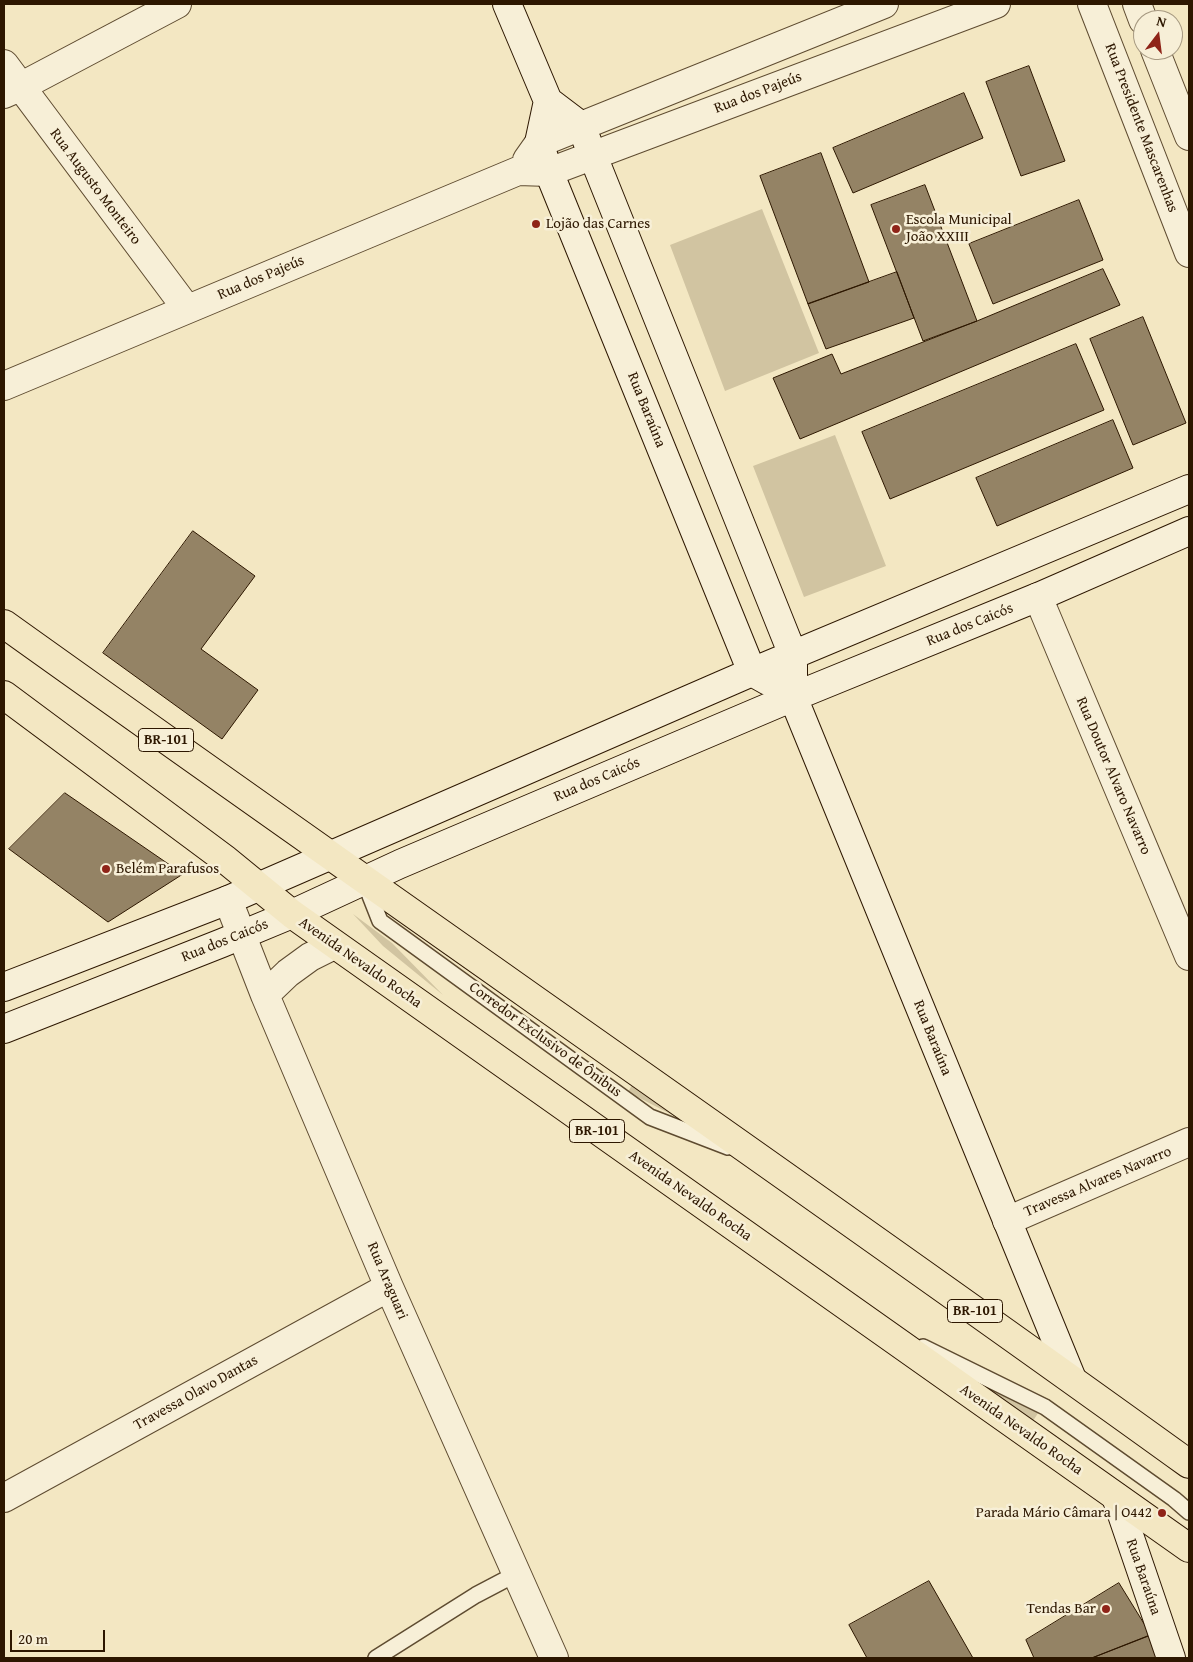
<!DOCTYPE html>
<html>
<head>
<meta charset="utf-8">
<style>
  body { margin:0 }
  #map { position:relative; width:1193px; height:1662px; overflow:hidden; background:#f3e7c2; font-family:"Gentium Book Plus",serif }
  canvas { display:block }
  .frame { position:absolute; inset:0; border:5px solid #2d1700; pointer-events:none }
  .north { position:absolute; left:1133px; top:10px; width:50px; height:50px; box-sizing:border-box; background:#f7efd7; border:1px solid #a69981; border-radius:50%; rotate:15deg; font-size:14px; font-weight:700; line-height:20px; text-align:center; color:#2d1700 }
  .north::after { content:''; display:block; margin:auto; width:18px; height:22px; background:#8f2418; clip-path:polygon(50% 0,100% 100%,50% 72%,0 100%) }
  .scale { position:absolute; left:10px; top:1630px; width:95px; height:22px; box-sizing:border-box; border:2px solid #2d1700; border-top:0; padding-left:6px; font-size:15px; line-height:18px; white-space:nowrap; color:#2d1700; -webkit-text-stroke:4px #f7efd7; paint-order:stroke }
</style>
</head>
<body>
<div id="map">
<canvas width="1193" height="1662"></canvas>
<div class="frame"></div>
<div class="north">N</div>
<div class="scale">20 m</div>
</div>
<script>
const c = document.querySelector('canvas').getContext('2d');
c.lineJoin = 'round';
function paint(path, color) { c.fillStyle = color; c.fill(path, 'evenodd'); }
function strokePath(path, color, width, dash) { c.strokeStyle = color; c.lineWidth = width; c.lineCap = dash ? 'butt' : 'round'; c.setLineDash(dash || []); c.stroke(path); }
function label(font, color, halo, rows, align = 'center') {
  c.font = font + ' "Gentium Book Plus",serif'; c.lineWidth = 5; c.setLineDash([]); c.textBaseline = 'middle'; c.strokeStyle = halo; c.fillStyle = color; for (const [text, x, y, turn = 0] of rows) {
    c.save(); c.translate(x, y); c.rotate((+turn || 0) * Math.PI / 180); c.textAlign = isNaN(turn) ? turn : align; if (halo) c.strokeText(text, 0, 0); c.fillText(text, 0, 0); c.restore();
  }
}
paint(new Path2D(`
  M 762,209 L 819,353 L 725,391 L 670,245 Z
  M 835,435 L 886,566 L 804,597 L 753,466 Z
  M 353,914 L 392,943 L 443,995 L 383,946 Z
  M 635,1080 L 713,1136 L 628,1092 Z
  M 923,1353 L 1040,1410 L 1031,1424 Z`), '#d1c4a1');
const building = new Path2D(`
  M 1029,66 L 1065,161 L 1021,176 L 986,82 Z
  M 964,93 L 983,138 L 853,193 L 833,148 Z
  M 821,153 L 869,282 L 808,304 L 760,176 Z
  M 925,185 L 977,321 L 923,341 L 871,205 Z
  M 1079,200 L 1103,260 L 993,304 L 969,244 Z
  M 1103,269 L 1120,305 L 800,439 L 773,378 L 832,354 L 841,374 L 977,321 Z
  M 897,272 L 914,318 L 826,349 L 808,304 Z
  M 1143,317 L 1186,423 L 1133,445 L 1090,339 Z
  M 1076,344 L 1104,410 L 890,499 L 862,432 Z
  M 1113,420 L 1133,468 L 997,526 L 976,478 Z
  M 193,531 L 255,576 L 201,649 L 258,690 L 222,739 L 103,653 Z
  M 65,793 L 183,874 L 108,922 L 9,849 Z
  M 929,1581 L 973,1658 L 867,1658 L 849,1625 Z
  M 1119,1583 L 1151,1635 L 1092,1658 L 1034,1658 L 1026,1640 Z
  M 1151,1635 L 1157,1658 L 1092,1658 Z`);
paint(building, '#948365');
strokePath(building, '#2d1700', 1);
const lane = new Path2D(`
  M 365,883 L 380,921 L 387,926 L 650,1117 L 728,1147
  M 923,1347 L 1045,1407 L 1174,1499 L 1189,1512
  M 376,1658 L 476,1595 L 516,1574`);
const street = new Path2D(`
  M 1092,4 L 1189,253
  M 1137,4 L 1143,20
  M 1155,50 L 1189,136
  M 4,64 L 187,309
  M 4,94 L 20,87 L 177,4
  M 527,160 L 539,143 L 884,4
  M 4,386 L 518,171 L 549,172 L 996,4
  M 1038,597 L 1189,956
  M 228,900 L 265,995 L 389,1287 L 554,1658
  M 265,995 L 288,973 L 310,957 L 334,945
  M 1007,1221 L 1189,1142
  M 4,1498 L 389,1287`);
const secondary = new Path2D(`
  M 507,4 L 548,101 L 581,126 L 793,655 L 793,697 L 1072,1379
  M 548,101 L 539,143 L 549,172 L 752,672 L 768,681
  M 4,987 L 228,900 L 752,672 L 1189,489
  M 4,1029 L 222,943 L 292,914 L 400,864 L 793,697 L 1038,597 L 1189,531
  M 1116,1497 L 1171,1658`);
const highway = new Path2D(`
  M 4,624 C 398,906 797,1181 1189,1464
  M 4,695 L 226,860 L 292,914 L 1189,1548`);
strokePath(lane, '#5e4b30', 18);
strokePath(street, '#5e4b30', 30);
strokePath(secondary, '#2d1700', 30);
strokePath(highway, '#2d1700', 30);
strokePath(lane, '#f7efd7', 15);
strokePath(street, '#f7efd7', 28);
strokePath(secondary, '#f7efd7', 28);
strokePath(highway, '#f3e7c2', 28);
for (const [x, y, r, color] of [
  [536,224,5,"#8f2418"],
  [896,229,5,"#8f2418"],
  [106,869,5,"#8f2418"],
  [1162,1513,5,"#8f2418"],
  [1106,1609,5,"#8f2418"]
]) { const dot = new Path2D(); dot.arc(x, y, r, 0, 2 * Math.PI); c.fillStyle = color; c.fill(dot); strokePath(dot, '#f7efd7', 2); }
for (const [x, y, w] of [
  [166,740,55],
  [597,1131,55],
  [975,1311,55]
]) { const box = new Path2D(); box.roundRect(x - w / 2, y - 11.5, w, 23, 4); c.fillStyle = '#f7efd7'; c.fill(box); strokePath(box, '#2d1700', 1); }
label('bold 14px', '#2d1700', null, [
  ["BR-101",166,740],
  ["BR-101",597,1131],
  ["BR-101",975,1311]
]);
label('15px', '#2d1700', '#f7efd7', [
  ["Rua dos Pajeús",758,93,-21],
  ["Rua Presidente Mascarenhas",1141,128,69],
  ["Rua Augusto Monteiro",95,187,53],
  ["Rua dos Pajeús",261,278,-23],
  ["Rua Baraúna",646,410,68],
  ["Rua dos Caicós",970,625,-22],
  ["Rua Doutor Alvaro Navarro",1113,776,67],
  ["Rua dos Caicós",597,780,-23],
  ["Rua dos Caicós",225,941,-22],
  ["Avenida Nevaldo Rocha",360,963,35],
  ["Rua Baraúna",932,1038,68],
  ["Corredor Exclusivo de Ônibus",545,1040,36],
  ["Travessa Alvares Navarro",1098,1182,-23],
  ["Avenida Nevaldo Rocha",690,1196,35],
  ["Rua Araguari",387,1281,67],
  ["Travessa Olavo Dantas",196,1393,-29],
  ["Avenida Nevaldo Rocha",1021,1430,35],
  ["Rua Baraúna",1143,1577,71]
]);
label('15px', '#2d1700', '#f7efd7', [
  ["Escola Municipal",906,220],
  ["João XXIII",906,237],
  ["Lojão das Carnes",546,224],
  ["Belém Parafusos",116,869],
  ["Parada Mário Câmara | O442",1152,1513,"right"],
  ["Tendas Bar",1096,1609,"right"]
], 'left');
</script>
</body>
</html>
